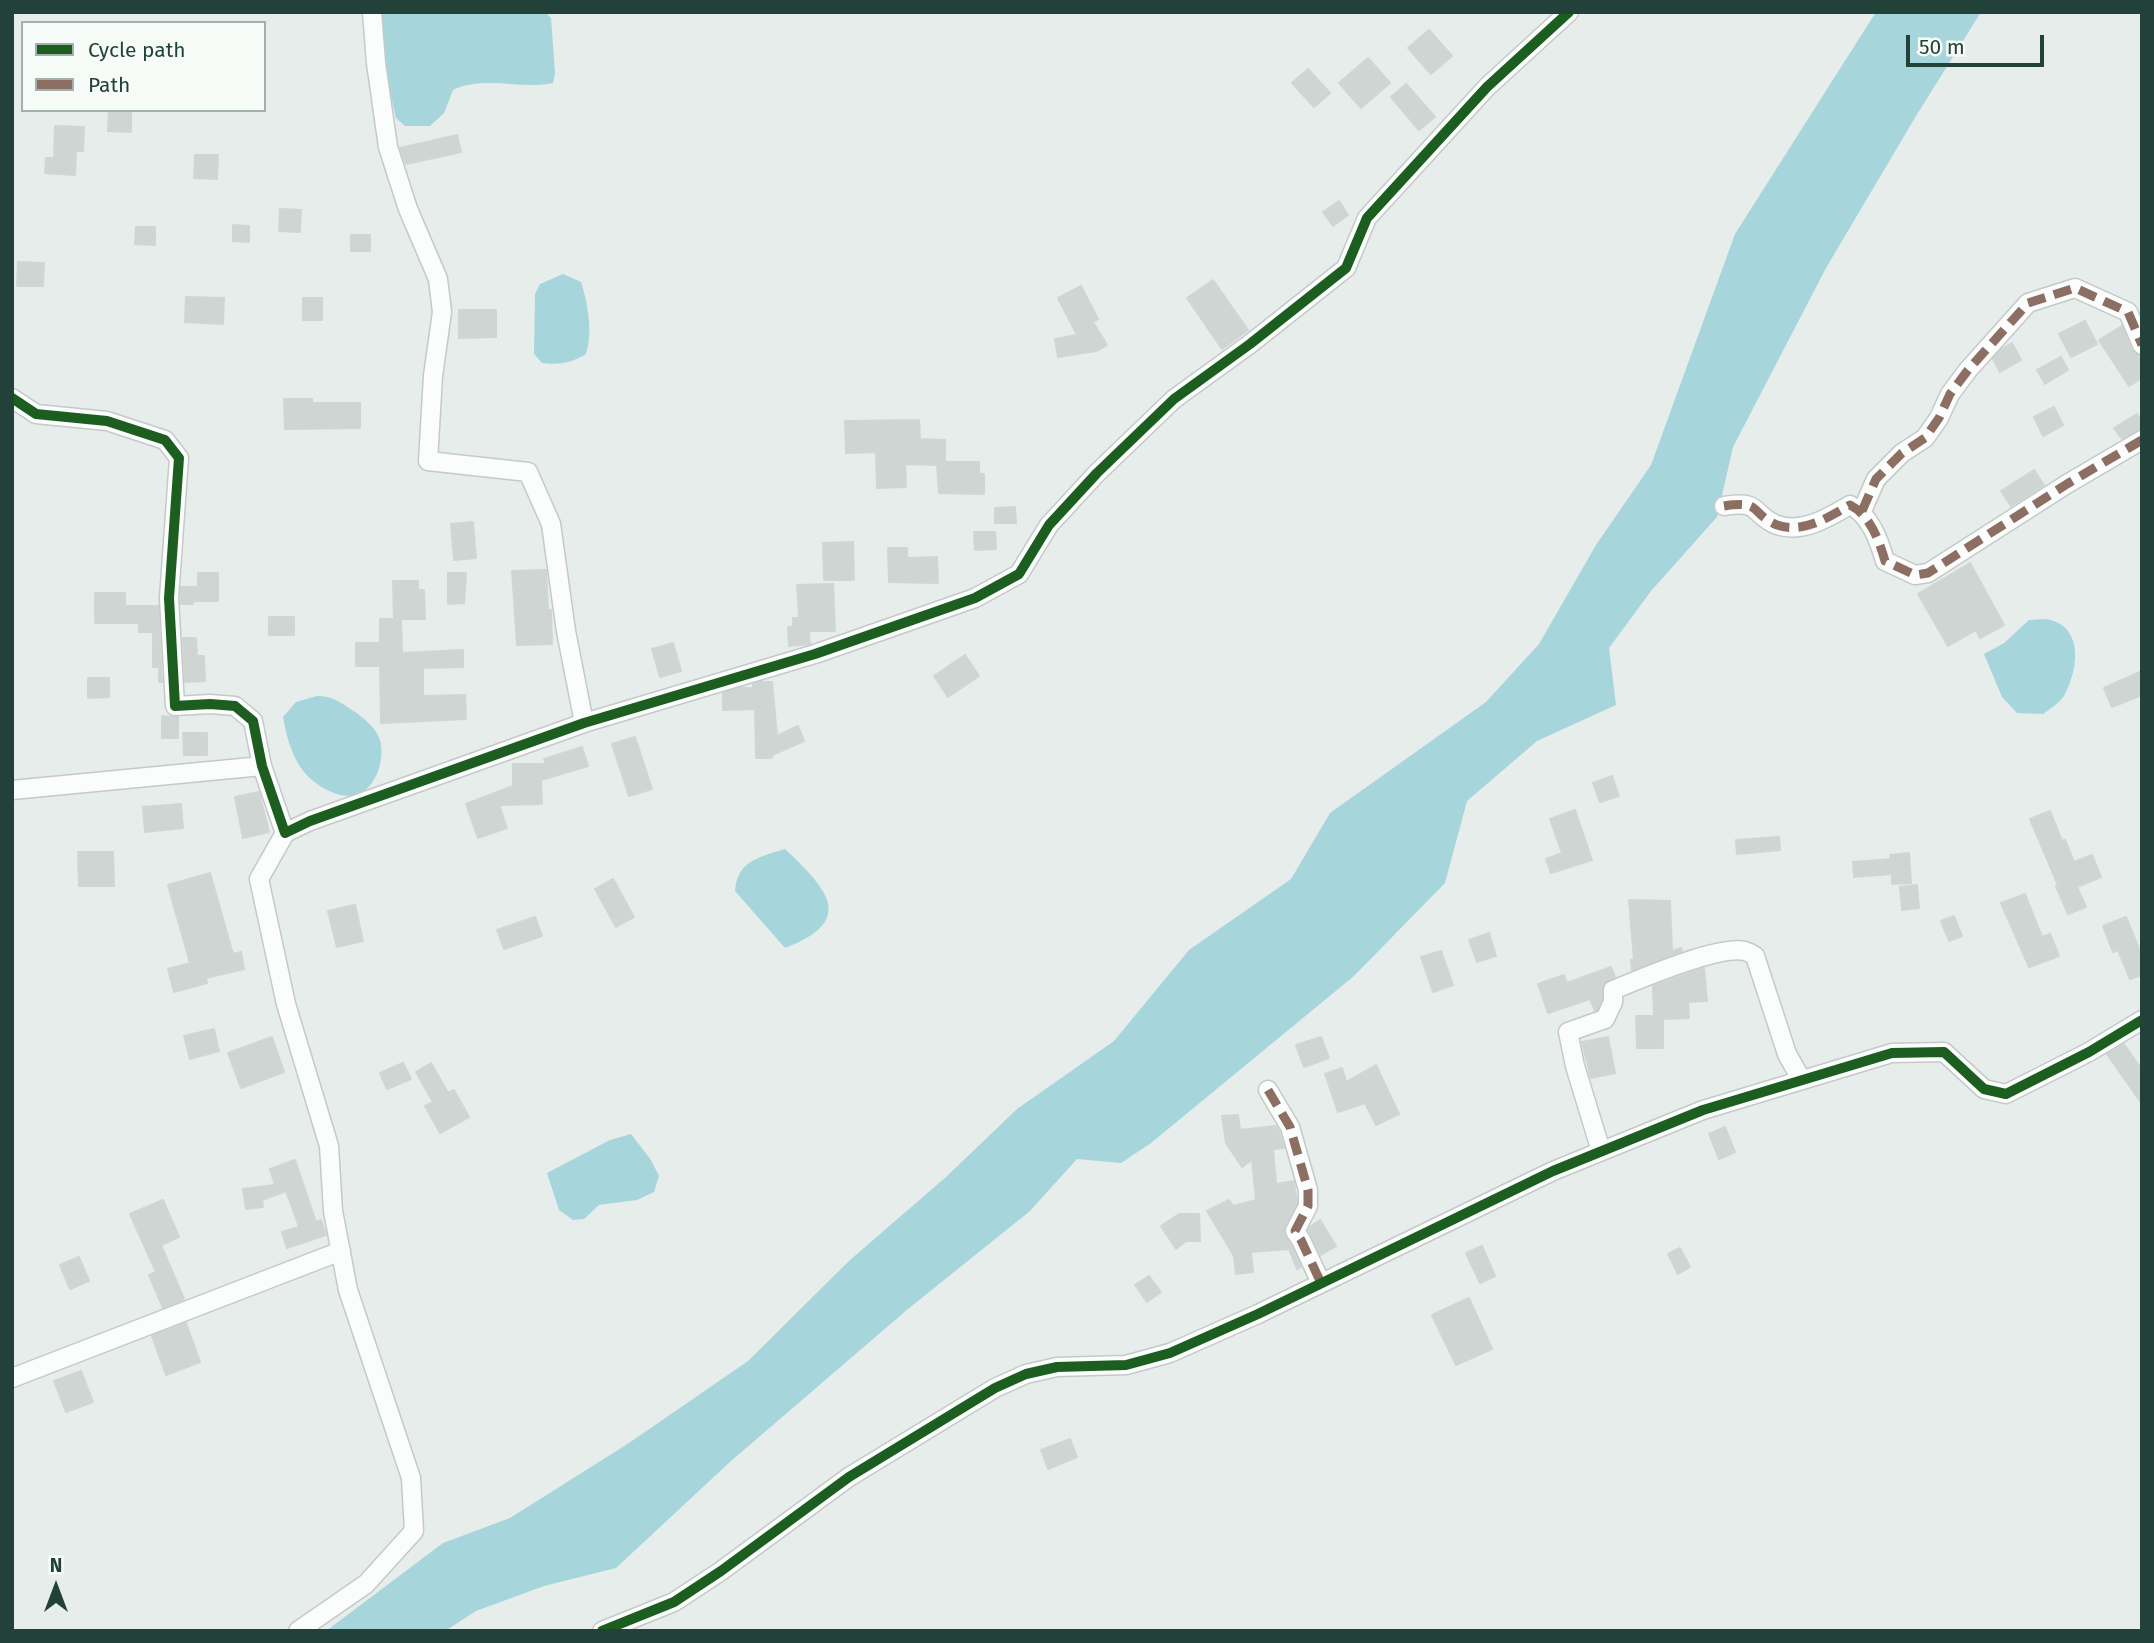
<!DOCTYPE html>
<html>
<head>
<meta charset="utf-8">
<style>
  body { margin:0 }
  #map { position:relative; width:2154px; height:1643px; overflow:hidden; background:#e7edea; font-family:"Fira Sans",sans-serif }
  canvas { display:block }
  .frame { position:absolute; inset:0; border:14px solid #224239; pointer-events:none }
  .legend { position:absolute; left:21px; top:21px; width:245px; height:91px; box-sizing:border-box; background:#f6fbf8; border:2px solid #a1b1ac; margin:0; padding:9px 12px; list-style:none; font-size:21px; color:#224239 }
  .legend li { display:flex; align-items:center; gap:14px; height:35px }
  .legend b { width:35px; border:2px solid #a1b1ac }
  .north { position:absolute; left:21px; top:1552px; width:70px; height:70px; -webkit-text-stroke:5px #f6fbf8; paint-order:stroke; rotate:0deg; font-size:19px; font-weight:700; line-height:28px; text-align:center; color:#224239 }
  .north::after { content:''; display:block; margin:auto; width:24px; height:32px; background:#224239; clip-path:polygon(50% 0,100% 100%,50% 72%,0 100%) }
  .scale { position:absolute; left:1906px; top:35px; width:138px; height:32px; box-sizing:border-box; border:4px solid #224239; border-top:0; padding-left:9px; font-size:21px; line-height:24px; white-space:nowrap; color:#224239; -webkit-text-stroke:5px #f6fbf8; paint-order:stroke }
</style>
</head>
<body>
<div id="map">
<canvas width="2154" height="1643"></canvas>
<div class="frame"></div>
<ul class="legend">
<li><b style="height:9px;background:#1b5e20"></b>Cycle path</li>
<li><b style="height:9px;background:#8d6e63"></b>Path</li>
</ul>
<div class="north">N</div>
<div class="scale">50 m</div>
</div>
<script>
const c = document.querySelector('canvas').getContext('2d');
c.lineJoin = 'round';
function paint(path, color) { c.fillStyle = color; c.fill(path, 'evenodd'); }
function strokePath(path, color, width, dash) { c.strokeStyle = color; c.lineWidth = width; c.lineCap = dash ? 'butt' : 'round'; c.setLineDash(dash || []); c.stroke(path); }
paint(new Path2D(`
  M 381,12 L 545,12 L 551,18 L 555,73 L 553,83 C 520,90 484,75 453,90 L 444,113 L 430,126 L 405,126 L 396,118 L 389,87 Z
  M 1876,12 L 1981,12 L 1916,116 L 1826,268 L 1733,447 L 1717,517 L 1651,591 L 1609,648 L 1616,705 L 1537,741 L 1467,801 L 1445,883 L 1354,976 L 1151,1143 L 1121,1163 L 1077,1159 L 1030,1211 L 908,1309 L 731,1461 L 616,1568 L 544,1586 L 476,1611 L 445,1631 L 326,1631 L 443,1543 L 510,1518 L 629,1443 L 748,1361 L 850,1260 L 946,1177 L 1017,1109 L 1114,1041 L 1189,950 L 1291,879 L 1330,813 L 1486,702 L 1539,644 L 1596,545 L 1651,465 L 1735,234 Z
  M 563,274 L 581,282 C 588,304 593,332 586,354 C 572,363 558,365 542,363 L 534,354 L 535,294 L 540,284 Z
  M 2046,619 C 2084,625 2079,669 2064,696 C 2059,703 2050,709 2043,714 L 2017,713 L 2002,697 L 1984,654 L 2004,643 L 2029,620 Z
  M 317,696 C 332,695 343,704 355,712 C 365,719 376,728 380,740 C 385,759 377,788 356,795 C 337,800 311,783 301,768 C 291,753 286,735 283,717 L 296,702 Z
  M 785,849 C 825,887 859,920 785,948 L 735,891 C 737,861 759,857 785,849 Z
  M 631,1134 L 651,1160 L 659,1176 L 654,1192 L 637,1200 L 599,1205 L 584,1219 L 573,1220 L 559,1210 L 547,1173 L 610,1140 Z`), '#a6d6dc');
const building = new Path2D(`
  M 1429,30 L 1452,56 L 1431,74 L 1408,48 Z
  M 1368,58 L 1390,83 L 1361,108 L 1339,83 Z
  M 1308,69 L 1330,93 L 1314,107 L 1292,83 Z
  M 1406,84 L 1435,117 L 1419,130 L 1391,97 Z
  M 109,110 L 131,110 L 131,132 L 108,131 Z
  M 55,126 L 84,127 L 83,151 L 76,151 L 75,175 L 45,173 L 46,158 L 54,158 Z
  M 457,135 L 461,152 L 406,164 L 400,148 Z
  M 195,155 L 218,155 L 217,179 L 194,178 Z
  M 1339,201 L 1348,215 L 1333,226 L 1323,212 Z
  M 280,209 L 301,210 L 300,232 L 279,231 Z
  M 233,225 L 249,226 L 249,242 L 233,241 Z
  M 136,227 L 155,227 L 155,245 L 135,244 Z
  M 351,235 L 370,235 L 370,251 L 351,251 Z
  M 18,262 L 44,263 L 43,286 L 17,286 Z
  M 1213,280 L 1248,330 L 1222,349 L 1187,298 Z
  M 1081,286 L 1098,319 L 1093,322 L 1107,345 L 1096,351 L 1058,357 L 1055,339 L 1077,335 L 1058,298 Z
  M 186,297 L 224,298 L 223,324 L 185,322 Z
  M 303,298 L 322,298 L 322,320 L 303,320 Z
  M 459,310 L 496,310 L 496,337 L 459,338 Z
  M 2085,321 L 2097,344 L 2071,357 L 2059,334 Z
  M 2122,326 L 2132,350 L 2142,356 L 2142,378 L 2129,386 L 2099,340 Z
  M 2012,343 L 2021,360 L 2000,372 L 1993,359 L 2002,349 Z
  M 2061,357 L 2068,370 L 2045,384 L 2037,370 Z
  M 284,399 L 312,399 L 312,403 L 360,403 L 360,428 L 285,429 Z
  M 2054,407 L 2063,425 L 2043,436 L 2034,417 Z
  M 2137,414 L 2142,422 L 2142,429 L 2122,439 L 2114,428 Z
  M 919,420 L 920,439 L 945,440 L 945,462 L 979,462 L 979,474 L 984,474 L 984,494 L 939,493 L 937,465 L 905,464 L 906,487 L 877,488 L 876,452 L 846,453 L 845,421 Z
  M 2034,470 L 2044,485 L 2011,506 L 2001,491 Z
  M 1015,507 L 1016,523 L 995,523 L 995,508 Z
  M 473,522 L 476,558 L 454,560 L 451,524 Z
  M 974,532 L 995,532 L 996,549 L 975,550 Z
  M 853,542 L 854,580 L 824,580 L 823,543 Z
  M 888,548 L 907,548 L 907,558 L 937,557 L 938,583 L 889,582 Z
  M 1970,563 L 2004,625 L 1980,638 L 1976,630 L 1948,646 L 1918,594 Z
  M 546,570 L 548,610 L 551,610 L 552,644 L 517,645 L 512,571 Z
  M 198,573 L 218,573 L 218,601 L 193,601 L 193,604 L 181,604 L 181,587 L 198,587 Z
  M 448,573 L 466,573 L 464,603 L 448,604 Z
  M 393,581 L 418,581 L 418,590 L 424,590 L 425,619 L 401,619 L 402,653 L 463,650 L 463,667 L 423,668 L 423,696 L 465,695 L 466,719 L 381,723 L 380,666 L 356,666 L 356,643 L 380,643 L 380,619 L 394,619 Z
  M 833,584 L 835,631 L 809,631 L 810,644 L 789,646 L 788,627 L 793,627 L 793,618 L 799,618 L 797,585 Z
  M 95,593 L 125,593 L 125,606 L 158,606 L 162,682 L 159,682 L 159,667 L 153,667 L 153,632 L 139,632 L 139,623 L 95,623 Z
  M 269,617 L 294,617 L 294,635 L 269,635 Z
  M 183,638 L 196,638 L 197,656 L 204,656 L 205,681 L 185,682 Z
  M 673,643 L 681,671 L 660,677 L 652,649 Z
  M 965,655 L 979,676 L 948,697 L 934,676 Z
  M 2142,671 L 2142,695 L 2112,707 L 2104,688 Z
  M 88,678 L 109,678 L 109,697 L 88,698 Z
  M 760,682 L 772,682 L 777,736 L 798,726 L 804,741 L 772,755 L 772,758 L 756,758 L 755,709 L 723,710 L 723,693 L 741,688 L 753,688 L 753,685 Z
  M 162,716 L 178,717 L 178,738 L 162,738 Z
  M 183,733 L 207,733 L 207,755 L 184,755 Z
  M 635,737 L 652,789 L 629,796 L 612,744 Z
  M 582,747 L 588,766 L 541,780 L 542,804 L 499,805 L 507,828 L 478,838 L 466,804 L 513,786 L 513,764 L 546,764 L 544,759 Z
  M 1612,776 L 1619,796 L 1600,802 L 1593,783 Z
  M 259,792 L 269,832 L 243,838 L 235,797 Z
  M 181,804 L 183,828 L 145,832 L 143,807 Z
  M 1575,810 L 1592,860 L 1551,873 L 1546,859 L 1562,853 L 1550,819 Z
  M 2050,811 L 2062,841 L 2065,840 L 2074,862 L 2092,855 L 2101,877 L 2077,887 L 2086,907 L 2068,914 L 2056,886 L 2058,885 L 2030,819 Z
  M 1779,837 L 1780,850 L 1737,854 L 1736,840 Z
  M 78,852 L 113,852 L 114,886 L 79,886 Z
  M 1909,853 L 1911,883 L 1892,884 L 1892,874 L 1854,877 L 1853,862 L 1891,859 L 1890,855 Z
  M 210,873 L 233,954 L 241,952 L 244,969 L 206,978 L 207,983 L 174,992 L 168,969 L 190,963 L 168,885 Z
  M 613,879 L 634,917 L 616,927 L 595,889 Z
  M 1917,885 L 1919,908 L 1902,910 L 1900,887 Z
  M 2025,894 L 2042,937 L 2050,934 L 2059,956 L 2029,967 L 2001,903 Z
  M 1629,900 L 1670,901 L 1672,951 L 1681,948 L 1682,951 L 1632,970 L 1631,960 L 1634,960 Z
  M 355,905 L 363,941 L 337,947 L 328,911 Z
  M 1954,916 L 1962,936 L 1949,941 L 1941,921 Z
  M 535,917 L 542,936 L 504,949 L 497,930 Z
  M 2126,917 L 2142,956 L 2142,975 L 2130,979 L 2118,950 L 2113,952 L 2103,926 Z
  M 1489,933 L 1496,956 L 1477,962 L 1469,940 Z
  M 1441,951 L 1453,985 L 1433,992 L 1421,957 Z
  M 1611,967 L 1615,977 L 1603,984 L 1602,999 L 1597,1010 L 1595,1011 L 1590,999 L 1548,1013 L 1538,984 L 1564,975 L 1567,983 Z
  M 1704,968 L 1707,1001 L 1688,1002 L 1689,1018 L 1663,1019 L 1663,1048 L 1637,1048 L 1636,1016 L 1654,1016 L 1653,986 Z
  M 214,1029 L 219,1051 L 190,1059 L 184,1036 Z
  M 272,1037 L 284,1072 L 241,1088 L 228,1053 Z
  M 1321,1037 L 1329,1058 L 1304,1067 L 1296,1045 Z
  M 1608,1037 L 1615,1073 L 1591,1078 L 1582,1042 Z
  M 2124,1044 L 2142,1070 L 2142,1104 L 2107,1054 Z
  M 403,1063 L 411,1079 L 387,1089 L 380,1073 Z
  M 431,1063 L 448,1093 L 454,1090 L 469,1117 L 440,1133 L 425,1106 L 433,1102 L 416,1072 Z
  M 1376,1065 L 1399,1114 L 1376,1125 L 1365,1103 L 1338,1112 L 1325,1074 L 1342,1068 L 1346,1082 Z
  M 1238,1115 L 1240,1130 L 1276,1126 L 1279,1132 L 1284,1148 L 1273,1149 L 1276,1184 L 1294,1181 L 1294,1183 L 1297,1203 L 1284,1231 L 1301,1267 L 1297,1269 L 1289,1249 L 1251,1252 L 1253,1272 L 1236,1274 L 1234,1256 L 1207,1211 L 1229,1200 L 1233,1206 L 1256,1200 L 1252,1160 L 1242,1167 L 1226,1143 L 1222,1116 Z
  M 1725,1127 L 1735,1152 L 1719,1159 L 1709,1134 Z
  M 295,1160 L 316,1222 L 321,1220 L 326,1235 L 287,1248 L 282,1232 L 299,1227 L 286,1191 L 262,1200 L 263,1207 L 246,1209 L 243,1189 L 275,1185 L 270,1169 Z
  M 163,1200 L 179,1237 L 161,1245 L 184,1299 L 163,1308 L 149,1275 L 156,1272 L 130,1214 Z
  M 1179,1214 L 1199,1214 L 1200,1241 L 1186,1241 L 1176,1249 L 1161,1226 Z
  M 1320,1220 L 1336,1246 L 1321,1255 L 1308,1230 L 1311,1226 Z
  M 1482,1246 L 1495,1276 L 1480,1283 L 1466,1253 Z
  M 1680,1248 L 1690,1267 L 1678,1274 L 1668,1254 Z
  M 79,1257 L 89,1281 L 70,1289 L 60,1265 Z
  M 1149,1276 L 1161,1292 L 1147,1302 L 1135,1285 Z
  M 1469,1298 L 1492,1349 L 1456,1365 L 1432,1315 Z
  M 186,1323 L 200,1362 L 166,1375 L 152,1336 Z
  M 81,1371 L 93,1402 L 66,1412 L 54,1381 Z
  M 1070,1439 L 1077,1457 L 1048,1469 L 1041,1450 Z`);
paint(building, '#cfd5d3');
strokePath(building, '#cfd6d3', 2);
const minor = new Path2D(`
  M 372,12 L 376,63 L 388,147 L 408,209 L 438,279 L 442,312 L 433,376 L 428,461 L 528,472 L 551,524 L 566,631 L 584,723
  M 12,398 L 36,414 L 107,421 L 165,440 L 179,458 L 169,598 L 175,706 L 210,704 L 235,706 L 253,721 L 262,766 L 285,833 L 310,821 L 584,723 L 815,654 L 975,598 L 1019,574 L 1049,525 L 1097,473 L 1174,399 L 1250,344 L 1346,268 L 1367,218 L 1487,87 L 1569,12
  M 1724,506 C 1763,500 1750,514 1777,525 C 1803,534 1829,517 1850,505 C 1870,515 1879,540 1885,561 L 1915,575 L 1928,573 L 2067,484 L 2142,440
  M 1862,511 L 1876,479 L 1902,453 L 1925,438 L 1939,418 L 1950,394 L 1968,370 L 2028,303 L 2075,288 L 2128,312 L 2142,345
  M 12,790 L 262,766
  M 285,833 L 259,879 L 286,1004 L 329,1146 L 333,1211 L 348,1290 L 411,1478 L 414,1531 L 366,1584 L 298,1631
  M 1268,1090 L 1290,1127 L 1308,1190 L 1308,1206 L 1295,1231 L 1301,1240 L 1321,1283
  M 1601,1151 L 1575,1066 L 1568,1032 L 1605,1019 L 1613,1002 L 1613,990 C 1640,979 1718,945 1745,951 C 1748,952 1752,954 1755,956 L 1787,1054 L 1801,1079
  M 12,1378 L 341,1251
  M 602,1631 L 674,1602 L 721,1571 L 849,1477 L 995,1388 L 1026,1374 L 1057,1367 L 1126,1365 L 1170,1353 L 1258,1314 L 1553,1171 L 1703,1110 L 1892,1053 L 1944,1052 L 1984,1089 L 2006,1094 L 2089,1052 L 2142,1020`);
strokePath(minor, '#c4cac7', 21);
strokePath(minor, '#fbfcfc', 18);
strokePath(new Path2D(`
  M 1724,506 C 1763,500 1750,514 1777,525 C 1803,534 1829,517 1850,505 C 1870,515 1879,540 1885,561 L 1915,575 L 1928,573 L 2067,484 L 2142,440
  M 1862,511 L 1876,479 L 1902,453 L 1925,438 L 1939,418 L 1950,394 L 1968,370 L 2028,303 L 2075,288 L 2128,312 L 2142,345
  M 1268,1090 L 1290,1127 L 1308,1190 L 1308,1206 L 1295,1231 L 1301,1240 L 1321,1283`), '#8d6e63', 9, [18, 9]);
strokePath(new Path2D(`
  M 12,398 L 36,414 L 107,421 L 165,440 L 179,458 L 169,598 L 175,706 L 210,704 L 235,706 L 253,721 L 262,766 L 285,833 L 310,821 L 584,723 L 815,654 L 975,598 L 1019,574 L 1049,525 L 1097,473 L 1174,399 L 1250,344 L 1346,268 L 1367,218 L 1487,87 L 1569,12
  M 602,1631 L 674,1602 L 721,1571 L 849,1477 L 995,1388 L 1026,1374 L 1057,1367 L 1126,1365 L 1170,1353 L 1258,1314 L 1553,1171 L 1703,1110 L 1892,1053 L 1944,1052 L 1984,1089 L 2006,1094 L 2089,1052 L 2142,1020`), '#1b5e20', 10);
</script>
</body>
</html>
